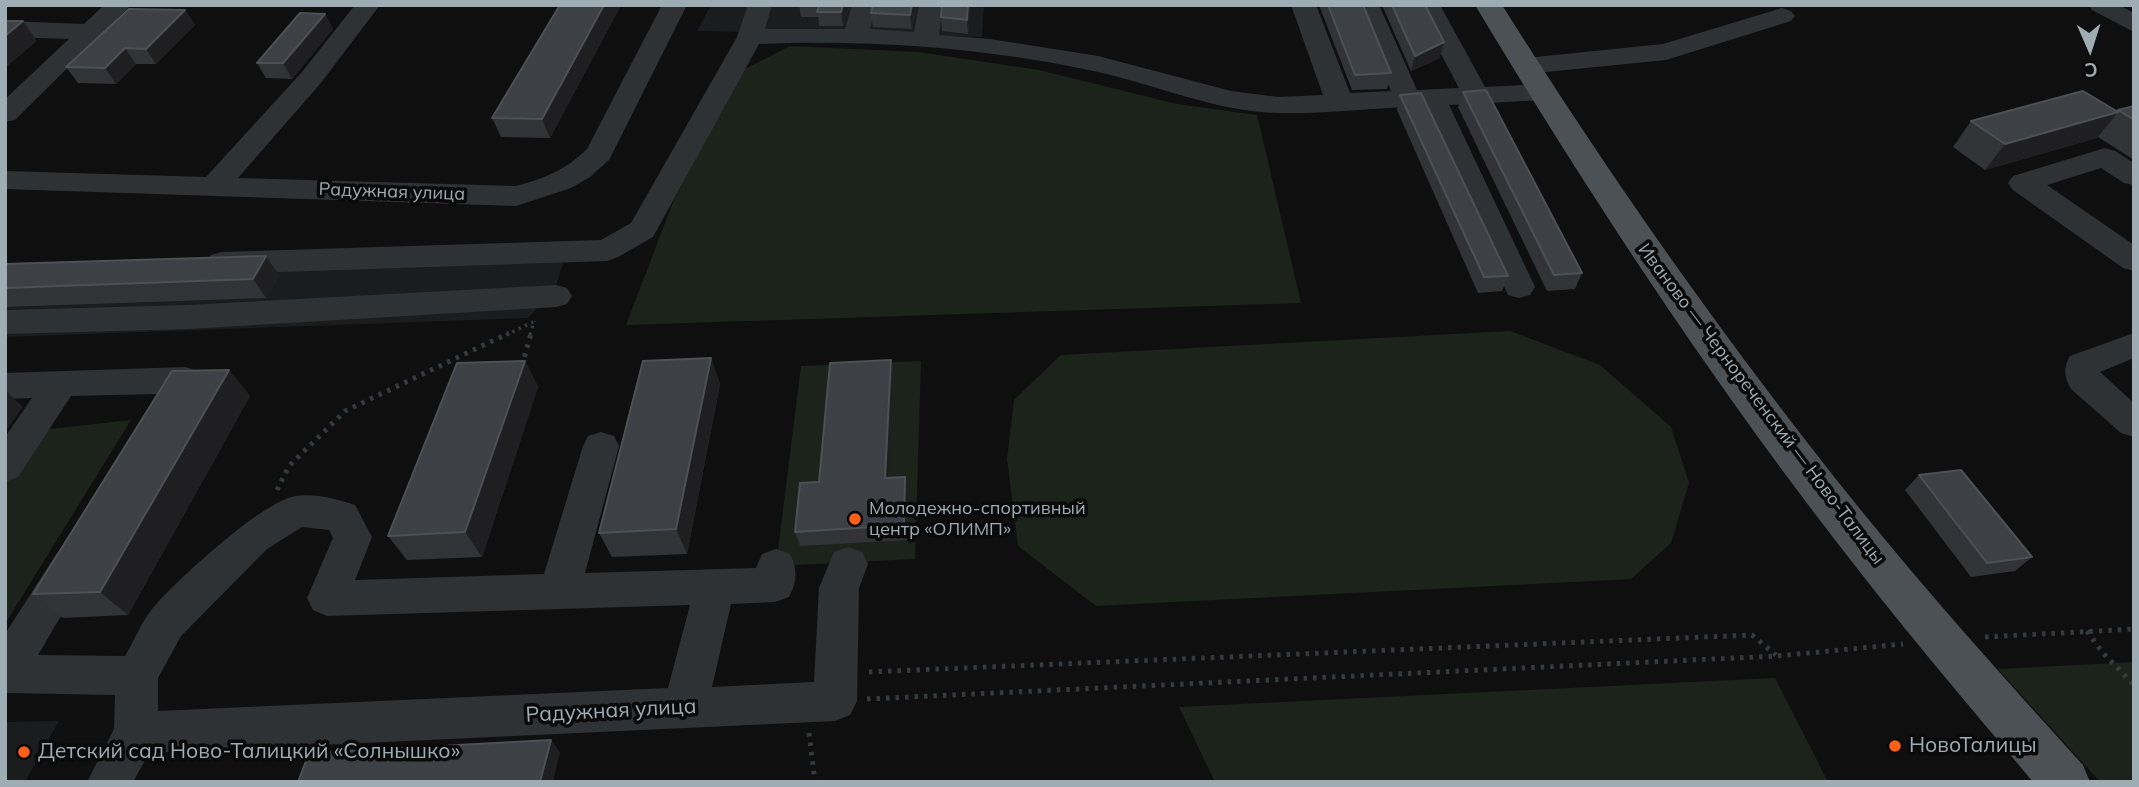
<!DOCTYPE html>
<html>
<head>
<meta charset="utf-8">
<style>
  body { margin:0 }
  #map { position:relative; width:2139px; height:787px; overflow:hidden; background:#0f0f10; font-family:Mulish,sans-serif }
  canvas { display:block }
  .frame { position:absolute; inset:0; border:7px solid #9eacb3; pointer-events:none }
  .north { position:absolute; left:2055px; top:14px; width:70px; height:70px; -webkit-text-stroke:5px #0a0a0b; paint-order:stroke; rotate:177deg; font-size:19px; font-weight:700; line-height:28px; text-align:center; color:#9eacb3 }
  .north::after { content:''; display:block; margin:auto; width:24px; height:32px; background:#9eacb3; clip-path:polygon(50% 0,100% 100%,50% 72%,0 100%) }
</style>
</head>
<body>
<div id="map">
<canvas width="2139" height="787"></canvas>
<div class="frame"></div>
<div class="north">С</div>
</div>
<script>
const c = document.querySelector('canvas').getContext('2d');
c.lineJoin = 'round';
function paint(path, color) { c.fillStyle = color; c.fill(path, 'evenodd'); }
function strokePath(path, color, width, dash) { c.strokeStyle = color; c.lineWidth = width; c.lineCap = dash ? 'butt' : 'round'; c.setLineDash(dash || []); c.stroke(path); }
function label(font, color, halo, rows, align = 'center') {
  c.font = font + ' Mulish,sans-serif'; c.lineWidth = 7; c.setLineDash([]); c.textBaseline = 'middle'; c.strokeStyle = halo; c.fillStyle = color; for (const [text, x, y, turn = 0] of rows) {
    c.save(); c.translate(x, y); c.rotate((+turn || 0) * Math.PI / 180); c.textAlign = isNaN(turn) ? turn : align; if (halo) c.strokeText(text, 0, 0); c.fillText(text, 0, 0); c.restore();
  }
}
paint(new Path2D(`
  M 711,5 L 984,5 L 982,37 L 697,31 Z
  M 565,258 L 554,291 L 528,318 L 5,337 L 5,271 Z
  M 59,721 L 25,782 L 5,782 L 5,722 Z`), '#1a1c1d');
paint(new Path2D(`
  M 790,46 L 918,52 L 1039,70 L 1177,104 L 1257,115 L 1301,303 L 626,325 L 673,202 L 741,71 Z
  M 1510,331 L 1600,365 L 1671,427 L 1689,483 L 1671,543 L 1631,579 L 1096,606 L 1018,546 L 1007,459 L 1014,400 L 1061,355 Z
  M 921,361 L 915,559 L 776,566 L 801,366 Z
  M 131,420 L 5,624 L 5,484 L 41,430 Z
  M 2134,662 L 2134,782 L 2100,782 L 1998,669 Z
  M 1775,678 L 1828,782 L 1215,782 L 1179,707 Z`), '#1c231b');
strokePath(new Path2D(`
  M 506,335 L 533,322
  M 530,335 L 534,321`), '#353a3c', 3.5, [2.5, 4.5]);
strokePath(new Path2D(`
  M 522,366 L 531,333
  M 277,490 L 289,466 L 345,411 L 509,333
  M 2087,631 L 2103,653 L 2134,685
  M 1985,637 L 2134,629
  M 869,672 L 1752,635 L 1776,655
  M 867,699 L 1777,656 L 1903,644
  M 809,733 L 815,782`), '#353a3c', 5, [3.5, 6]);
paint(new Path2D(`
  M 104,5 L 131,5 L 15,120 L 5,122 L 5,99 L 69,39 L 5,37 L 5,21 L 84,24 Z
  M 355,5 L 380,5 L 320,84 L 238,178 L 516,186 C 543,179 566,170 587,149 L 662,5 L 687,5 L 609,160 L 590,177 L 571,188 L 516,206 L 5,189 L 5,171 L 206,177 L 302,72 Z
  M 748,5 L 772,5 L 765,29 L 845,29 L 852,5 L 876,5 L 870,29 L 914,32 L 919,5 L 943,5 L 939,35 L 990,39 L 1098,56 L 1231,91 L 1278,97 L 1323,95 L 1291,5 L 1316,5 L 1350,93 L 1391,91 L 1354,5 L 1379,5 L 1417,90 L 1459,88 L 1415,5 L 1440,5 L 1485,87 L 1543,84 L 1553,86 L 1557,92 L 1553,98 L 1543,100 L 1449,105 L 1535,287 L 1530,295 L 1519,298 L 1508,295 L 1422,106 C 1375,108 1326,114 1279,113 C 1217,112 1157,85 1098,72 C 992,48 866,39 759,44 L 653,237 L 618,257 L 607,261 L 222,274 L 211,271 L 206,263 L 211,255 L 222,252 L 601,240 L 631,223 L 737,37 Z
  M 2089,5 L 2119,5 L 2134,13 L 2134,32 L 2092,10 Z
  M 1782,8 L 1791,11 L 1795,16 L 1791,21 L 1666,60 L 1526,74 L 1517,72 L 1513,66 L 1517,60 L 1526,58 L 1663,44 Z
  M 2105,148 L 2115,151 L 2134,163 L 2134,185 L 2124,183 L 2101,168 L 2047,185 L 2134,245 L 2134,271 L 2123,268 L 2013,190 L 2008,183 L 2013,176 Z
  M 556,285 L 567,288 L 572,296 L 567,304 L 556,307 L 188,329 L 5,334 L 5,310 L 188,305 Z
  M 2134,333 L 2134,358 L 2100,372 L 2134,403 L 2134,437 L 2121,433 L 2071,389 C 2064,377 2063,368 2070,356 Z
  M 185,367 L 197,371 L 202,380 L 182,413 L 170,417 L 158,413 L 152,404 L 158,394 L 71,396 L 18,477 L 5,482 L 5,437 L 32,398 L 5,399 L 5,373 Z
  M 601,432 L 614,436 L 619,446 L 585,573 L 756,568 L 762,554 L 776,549 L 790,554 C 798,570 797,582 789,597 L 775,602 L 731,604 L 712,687 L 814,682 L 819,588 L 834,552 L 848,547 L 862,552 L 868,564 L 859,588 L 857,701 L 850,715 L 835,721 L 149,753 L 133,782 L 87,782 L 114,729 L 115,695 L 5,693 L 5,634 L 57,553 L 71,548 L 85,553 L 91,565 L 38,655 L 125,656 C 134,641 141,623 152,609 C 176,581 262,501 296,496 C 313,493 338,499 355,505 L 372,537 L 355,580 L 544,574 L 583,446 L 588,436 ZM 302,527 L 329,530 L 333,538 L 307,598 L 313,610 L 327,616 L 690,605 L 668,688 L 158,711 L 158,678 L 181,636 L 267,549 Z`), '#2f3235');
paint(new Path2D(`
  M 1475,5 L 1502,5 C 1612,180 1731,349 1860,509 C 1931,597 2007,681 2083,765 L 2090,782 L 2033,782 C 1965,701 1896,620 1832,536 C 1702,367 1585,188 1475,5 Z`), '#4b5155');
paint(new Path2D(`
  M 560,5 L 621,5 L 550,138 L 501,137 L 492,118 Z
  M 799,5 L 850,5 L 843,26 L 819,26 L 818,17 L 801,17 Z
  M 873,5 L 917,5 L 912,29 L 873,27 L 871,13 Z
  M 971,5 L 968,34 L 942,31 L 941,17 Z
  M 1319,5 L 1363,5 L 1391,73 L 1387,89 L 1352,90 Z
  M 1382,5 L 1425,5 L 1440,58 L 1411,71 Z
  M 185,10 L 195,25 L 156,64 L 136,64 L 116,84 L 78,83 L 66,67 Z
  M 325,14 L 333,29 L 292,79 L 266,78 L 257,63 Z
  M 1463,92 L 1582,273 L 1575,289 L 1547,291 L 1458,107 Z
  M 1400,95 L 1508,276 L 1502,291 L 1478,293 L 1397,110 Z
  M 2134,106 L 2134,160 L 2098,137 L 2097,138 L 1985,170 L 1953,147 L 1971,121 L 2117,112 L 2118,110 Z
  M 5,264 L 279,275 L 266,298 L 5,307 Z
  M 711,358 L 720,384 L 687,554 L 612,557 L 599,533 Z
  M 891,360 L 893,376 L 888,478 L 905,477 L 908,492 L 907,540 L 800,546 L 795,532 L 819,482 Z
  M 525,361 L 538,387 L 482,557 L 407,560 L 388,536 Z
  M 229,370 L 250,396 L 128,615 L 63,618 L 33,594 Z
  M 1919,475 L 2032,557 L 2015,571 L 1971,577 L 1905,490 Z`), '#313336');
paint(new Path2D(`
  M 604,5 L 621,5 L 550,138 L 542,119 Z
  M 843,5 L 850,5 L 843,26 L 841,12 Z
  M 912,5 L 917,5 L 912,29 L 910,15 Z
  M 968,5 L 971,5 L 968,34 L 967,20 Z
  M 185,10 L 195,25 L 156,64 L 146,49 Z
  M 325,14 L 333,29 L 292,79 L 283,63 Z
  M 23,21 L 37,41 L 5,68 L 5,36 Z
  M 1444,42 L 1440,58 L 1411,71 L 1415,56 Z
  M 125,48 L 136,64 L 116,84 L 105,68 Z
  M 2118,112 L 2097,138 L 1985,170 L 2005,144 Z
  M 266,256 L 279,275 L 266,298 L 253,279 Z
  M 711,358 L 720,384 L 687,554 L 676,529 Z
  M 891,360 L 893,376 L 888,493 L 885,478 Z
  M 525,361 L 538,387 L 482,557 L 465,532 Z
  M 229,370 L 250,396 L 128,615 L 100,592 Z
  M 5,390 L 23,407 L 5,432 Z
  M 905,477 L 908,492 L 907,540 L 904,525 Z
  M 551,740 L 560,752 L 553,782 L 540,782 Z`), '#1f1f21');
const building = new Path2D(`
  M 560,5 L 604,5 L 542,119 L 492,118 Z
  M 819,5 L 843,5 L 841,12 L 817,12 Z
  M 873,5 L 912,5 L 910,15 L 871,13 Z
  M 942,5 L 968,5 L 967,20 L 941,17 Z
  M 1328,5 L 1363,5 L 1391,73 L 1355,75 Z
  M 1392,5 L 1425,5 L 1444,42 L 1415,56 Z
  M 129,9 L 185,10 L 146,49 L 125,48 L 105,68 L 66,67 Z
  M 300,13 L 325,14 L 283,63 L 257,63 Z
  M 5,21 L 23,21 L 5,36 Z
  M 1486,90 L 1582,273 L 1554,275 L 1463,92 Z
  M 2083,91 L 2118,112 L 2005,144 L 1971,121 Z
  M 1421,93 L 1508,276 L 1484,277 L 1400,95 Z
  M 2134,106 L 2134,120 L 2118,110 Z
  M 266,256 L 253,279 L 5,288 L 5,264 Z
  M 711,358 L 676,529 L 599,533 L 643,361 Z
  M 891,360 L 885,478 L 905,477 L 904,525 L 795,532 L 800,483 L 819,482 L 830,363 Z
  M 525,361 L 465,532 L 388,536 L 457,363 Z
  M 229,370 L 100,592 L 33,594 L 172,371 Z
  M 1961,470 L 2032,557 L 1987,563 L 1919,475 Z
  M 551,740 L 540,782 L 298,782 L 309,753 Z`);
paint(building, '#3d4044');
strokePath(building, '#4c5155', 2);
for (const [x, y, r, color] of [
  [855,519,7,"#ff6018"],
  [1895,746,7,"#ff6018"],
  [24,752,7,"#ff6018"]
]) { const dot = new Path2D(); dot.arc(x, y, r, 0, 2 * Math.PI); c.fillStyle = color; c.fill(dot); strokePath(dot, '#0a0a0b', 2.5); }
label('18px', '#9eacb3', '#0a0a0b', [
  ["Радужная улица",392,192,2],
  ["Иваново — Чернореченский — Ново-Талицы",1761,404,53]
]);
label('18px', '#9eacb3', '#0a0a0b', [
  ["Молодежно-спортивный",869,509],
  ["центр «ОЛИМП»",869,530]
], 'left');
label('21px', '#9eacb3', '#0a0a0b', [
  ["Радужная улица",611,711,-3]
]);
label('21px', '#9eacb3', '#0a0a0b', [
  ["НовоТалицы",1909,746],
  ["Детский сад Ново-Талицкий «Солнышко»",38,752]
], 'left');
</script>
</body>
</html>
